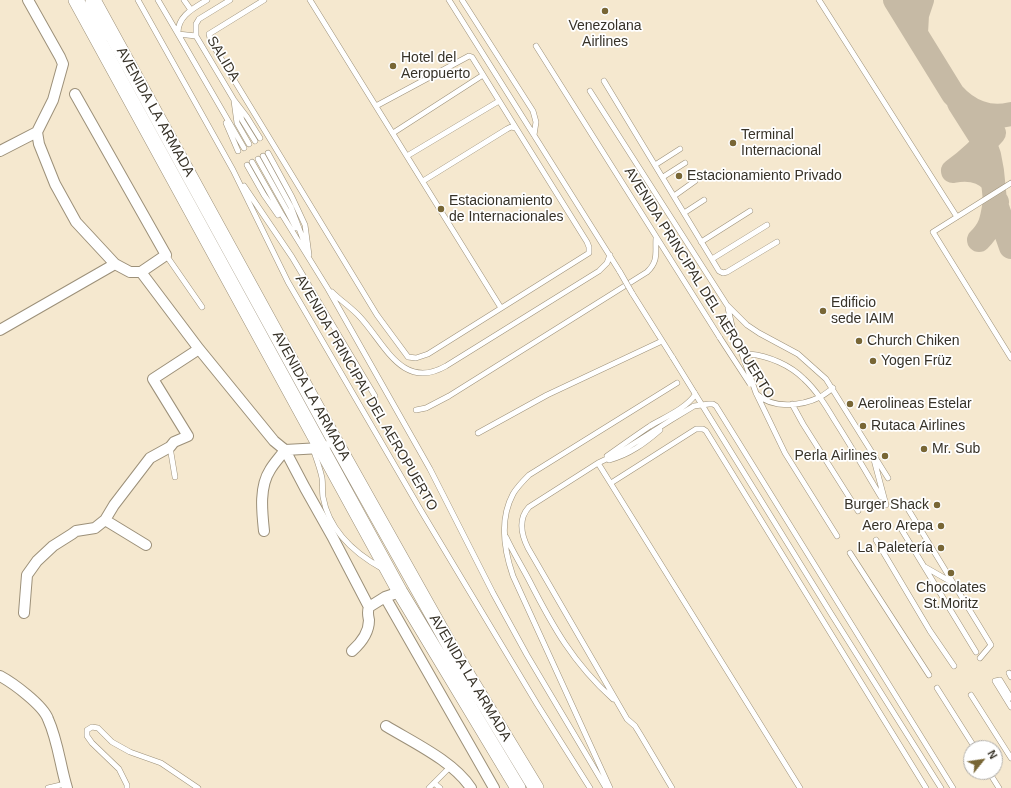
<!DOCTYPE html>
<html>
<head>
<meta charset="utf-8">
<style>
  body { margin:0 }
  #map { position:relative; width:1011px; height:788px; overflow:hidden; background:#f5e8cf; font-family:Arial,sans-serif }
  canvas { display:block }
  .north { position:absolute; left:963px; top:740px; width:40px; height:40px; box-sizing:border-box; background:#fff; border:1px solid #afada9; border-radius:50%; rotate:60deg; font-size:11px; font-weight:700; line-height:16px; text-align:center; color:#373228 }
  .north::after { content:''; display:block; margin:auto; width:14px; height:18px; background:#786635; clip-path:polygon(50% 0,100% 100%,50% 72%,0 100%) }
</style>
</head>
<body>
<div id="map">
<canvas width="1011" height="788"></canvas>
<div class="north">N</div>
</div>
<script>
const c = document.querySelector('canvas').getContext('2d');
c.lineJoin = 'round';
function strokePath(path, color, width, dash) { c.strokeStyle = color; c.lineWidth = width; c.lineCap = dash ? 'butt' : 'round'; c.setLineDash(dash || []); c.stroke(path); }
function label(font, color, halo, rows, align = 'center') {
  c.font = font + ' Arial,sans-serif'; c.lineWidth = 3.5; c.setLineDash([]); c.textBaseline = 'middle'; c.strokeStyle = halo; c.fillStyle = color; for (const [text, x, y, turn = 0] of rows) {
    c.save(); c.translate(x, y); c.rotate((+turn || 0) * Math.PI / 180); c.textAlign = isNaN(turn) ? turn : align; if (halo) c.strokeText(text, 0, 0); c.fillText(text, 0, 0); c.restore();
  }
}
strokePath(new Path2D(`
  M 895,0 L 953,94 C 968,111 989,120 1011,114
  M 916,33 L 917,15 L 922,0
  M 959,103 L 985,144 L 989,155 L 992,171 L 995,201 L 1011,247
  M 993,182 C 983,170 969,168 953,171 C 968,160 982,147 994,133
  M 979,240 C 992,227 992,218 995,201 L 997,202`), '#c6baa5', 24);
const lane = new Path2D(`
  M 138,0 L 233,170 L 288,282 L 420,509 L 537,704 L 590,788
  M 158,0 L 178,34 L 196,36
  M 184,0 L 191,10
  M 207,0 C 194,8 177,16 178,34 L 244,148
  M 230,0 L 199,19 L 196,24 L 196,36 L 234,100 L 247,117 L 260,138
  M 264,0 L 209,34 L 211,42 L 377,315 L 408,357 L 416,358 L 428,354 L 589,253 L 589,247 L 587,242 L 516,128 L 511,127 L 507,129 L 423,181
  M 310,0 L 501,308
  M 449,0 L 620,272
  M 462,0 L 533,111 L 536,122 L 534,135
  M 819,0 L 957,217
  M 536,46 L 720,338
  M 604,81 L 719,271 L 723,273 L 727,272 L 777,242
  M 590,91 L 727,305 L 747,325 L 759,333 L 798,354 L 826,379 L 888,478
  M 234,101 L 237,123 L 249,144
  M 376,106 L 469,56 L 472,57 L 516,128
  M 237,107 L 242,120 L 255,141
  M 226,123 L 238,151
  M 393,133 L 483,75
  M 268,153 L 292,197 L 305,225 L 309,255
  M 263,156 L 291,207 L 306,247
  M 407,156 L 499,101
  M 258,159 L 286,209 L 296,228
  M 252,162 L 281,213 L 328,289 L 430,469 L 493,593 L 527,655 L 606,788
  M 247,165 L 264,195 L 278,215
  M 655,165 L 680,149
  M 663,177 L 685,163
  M 1011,183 L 933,232 L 1011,358
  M 244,186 L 292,257 L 375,396
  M 674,196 L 695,181
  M 684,213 L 704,200
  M 701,242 L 750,211
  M 166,255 L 202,307
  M 712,259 L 767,225
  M 332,292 C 341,301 352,308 360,317 C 385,344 402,391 446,366 L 599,271 L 607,263 L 610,255
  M 632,293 L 673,358
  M 728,308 L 732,326
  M 749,354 C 769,356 790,365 804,379 C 817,391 826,406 835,421 C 851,446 866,472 881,497
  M 694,392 L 830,612 L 941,788
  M 756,393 L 785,453 L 837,536
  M 758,395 C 773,409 802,406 820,397 C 824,395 829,391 833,388
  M 792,404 L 803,424 L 858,511
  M 416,410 L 426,408 L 449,396 L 647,272 C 659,261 655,252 656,238
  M 478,433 L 547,395 L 662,341
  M 170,447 L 175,477
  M 313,449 C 316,458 320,468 322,478 C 323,484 322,491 323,497 C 329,531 354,553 383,569
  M 607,456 C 621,446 635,436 650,426 C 665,417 685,409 695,395
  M 873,456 L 886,505
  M 609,460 C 629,455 645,443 660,430
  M 598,463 L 800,788
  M 611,483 L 696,429 L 703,429 L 706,431 L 926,788
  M 908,509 L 991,645 L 980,658
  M 900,527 L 976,652
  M 506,537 C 513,552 521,565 529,580 C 553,627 573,663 613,699
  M 876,540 L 930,631 L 954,666
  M 850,553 L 929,675
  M 925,567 L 953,583
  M 1009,673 L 1011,677
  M 937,688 L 975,748
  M 971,695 L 1011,758
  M 1011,698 L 1000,680 L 995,681 L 1011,707
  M 989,772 L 999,788
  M 434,783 L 440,788
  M 48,788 L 65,784
  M 127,788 L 127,785 L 119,769 L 92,743 L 87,736 L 87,730 L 92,727 L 98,728 L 112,742 L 130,752 L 161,763 L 198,788
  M 429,788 L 451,766
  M 610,788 L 513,576 C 504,550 499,520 513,494 C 517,487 523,481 529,475 L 677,383
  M 672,788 L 640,734 L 635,726 L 627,719 L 528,548 C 521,534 518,519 529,507 L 598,463 L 619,453 L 671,420 L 694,406 L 709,404 L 713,404 L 716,406 L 953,788`);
const street = new Path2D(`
  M 28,0 L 60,57 L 63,64 L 53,100 L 37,132 L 39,144 L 55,184 L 76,222 L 115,264 L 130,272 L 141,272 L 199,349 L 274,441 L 285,450 L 321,448 L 325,446
  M 75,94 L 166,255 L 141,272
  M 0,151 L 37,132
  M 0,330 L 115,264
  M 105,520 L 146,545
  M 264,531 C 262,512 259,487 270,470 C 274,463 280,457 285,450 L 305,488 L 332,536 L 369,607
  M 385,597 L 494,788
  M 24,613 L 27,575 L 37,561 L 53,546 L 72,534 L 76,531 L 95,528 L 105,520 L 114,505 L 150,458 L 170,447 L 174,442 L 188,436 L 153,379 L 199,349
  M 352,651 C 361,643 369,633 369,620 C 368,615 367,612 369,607 L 385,597 L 400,592
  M 0,676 C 13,683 43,705 48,719 C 58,741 60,765 67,788
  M 386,726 C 414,743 453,761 471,788`);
const secondary = new Path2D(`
  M 76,0 L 400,592 L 518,788
  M 93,0 L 335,441 L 454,653 L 536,788`);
strokePath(lane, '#9c9079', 6);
strokePath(street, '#9c9079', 12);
strokePath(secondary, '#9c9079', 16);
strokePath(lane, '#fff', 5);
strokePath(street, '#fff', 10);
strokePath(secondary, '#fff', 15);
const laneBridge = new Path2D(`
  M 620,272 L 632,293
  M 732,326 L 756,393
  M 720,338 L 750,384
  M 673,358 L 694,392`);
strokePath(laneBridge, '#9c9079', 6, []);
strokePath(laneBridge, '#fff', 5);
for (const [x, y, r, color] of [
  [605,11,4,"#786635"],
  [393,66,4,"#786635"],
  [733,143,4,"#786635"],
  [679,176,4,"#786635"],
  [441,209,4,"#786635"],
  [823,311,4,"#786635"],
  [859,341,4,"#786635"],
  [873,361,4,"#786635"],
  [850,404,4,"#786635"],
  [863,426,4,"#786635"],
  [924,449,4,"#786635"],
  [885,456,4,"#786635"],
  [937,505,4,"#786635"],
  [941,526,4,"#786635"],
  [941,548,4,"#786635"],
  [951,573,4,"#786635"]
]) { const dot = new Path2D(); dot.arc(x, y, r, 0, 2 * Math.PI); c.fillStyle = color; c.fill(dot); strokePath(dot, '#fff', 1.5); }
label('14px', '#373228', '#fff', [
  ["Venezolana",605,26,"center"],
  ["Airlines",605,42,"center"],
  ["Hotel del",401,58],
  ["Aeropuerto",401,74],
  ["Terminal",741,135],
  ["Internacional",741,151],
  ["Estacionamiento Privado",687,176],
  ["Estacionamiento",449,201],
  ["de Internacionales",449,217],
  ["Edificio",831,303],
  ["sede IAIM",831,319],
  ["Church Chiken",867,341],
  ["Yogen Früz",881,361],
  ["Aerolineas Estelar",858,404],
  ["Rutaca Airlines",871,426],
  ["Mr. Sub",932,449],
  ["Perla Airlines",877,456,"right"],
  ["Burger Shack",929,505,"right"],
  ["Aero Arepa",933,526,"right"],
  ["La Paletería",933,548,"right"],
  ["Chocolates",951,588,"center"],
  ["St.Moritz",951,604,"center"]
], 'left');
label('14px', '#373228', '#fff', [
  ["SALIDA",223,59,59],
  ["AVENIDA LA ARMADA",155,112,61],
  ["AVENIDA PRINCIPAL DEL AEROPUERTO",699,283,58],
  ["AVENIDA PRINCIPAL DEL AEROPUERTO",366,393,60],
  ["AVENIDA LA ARMADA",311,396,61],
  ["AVENIDA LA ARMADA",470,678,59]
]);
</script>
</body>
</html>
